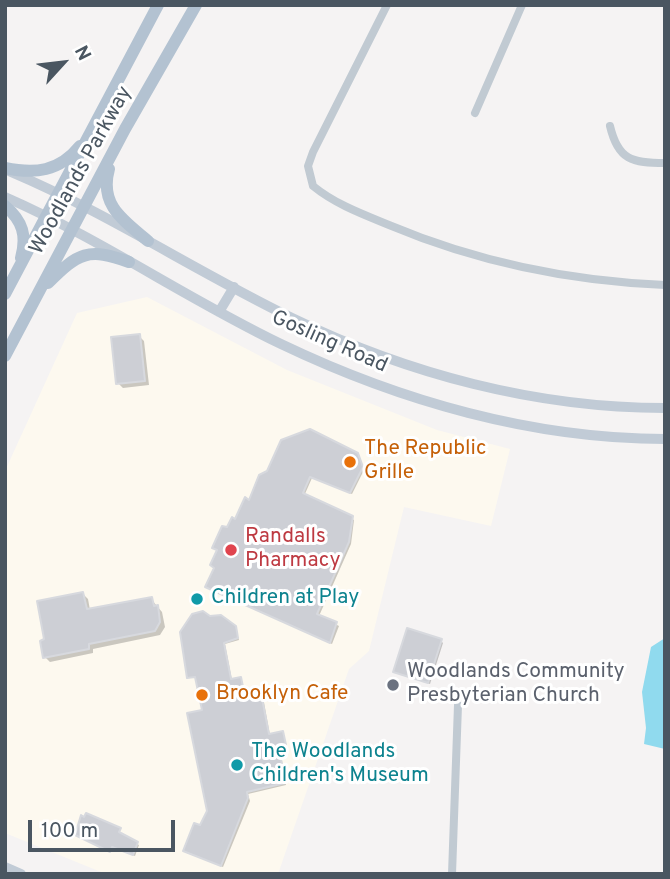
<!DOCTYPE html>
<html>
<head>
<meta charset="utf-8">
<style>
  body { margin:0 }
  #map { position:relative; width:670px; height:879px; overflow:hidden; background:#f5f3f3; font-family:Overpass,sans-serif }
  canvas { display:block }
  .frame { position:absolute; inset:0; border:7px solid #4a5661; pointer-events:none }
  .north { position:absolute; left:28px; top:28px; width:70px; height:70px; -webkit-text-stroke:5px #fff; paint-order:stroke; rotate:63deg; font-size:19px; font-weight:700; line-height:28px; text-align:center; color:#4a5661 }
  .north::after { content:''; display:block; margin:auto; width:24px; height:32px; background:#4a5661; clip-path:polygon(50% 0,100% 100%,50% 72%,0 100%) }
  .scale { position:absolute; left:28px; top:820px; width:147px; height:32px; box-sizing:border-box; border:4px solid #4a5661; border-top:0; padding-left:9px; font-size:21px; line-height:24px; white-space:nowrap; color:#4a5661; -webkit-text-stroke:5px #fff; paint-order:stroke }
</style>
</head>
<body>
<div id="map">
<canvas width="670" height="879"></canvas>
<div class="frame"></div>
<div class="north">N</div>
<div class="scale">100 m</div>
</div>
<script>
const c = document.querySelector('canvas').getContext('2d');
c.lineJoin = 'round';
function paint(path, color) { c.fillStyle = color; c.fill(path, 'evenodd'); }
function strokePath(path, color, width, dash) { c.strokeStyle = color; c.lineWidth = width; c.lineCap = dash ? 'butt' : 'round'; c.setLineDash(dash || []); c.stroke(path); }
function label(font, color, halo, rows, align = 'center') {
  c.font = font + ' Overpass,sans-serif'; c.lineWidth = 6; c.setLineDash([]); c.textBaseline = 'middle'; c.strokeStyle = halo; c.fillStyle = color; for (const [text, x, y, turn = 0] of rows) {
    c.save(); c.translate(x, y); c.rotate((+turn || 0) * Math.PI / 180); c.textAlign = isNaN(turn) ? turn : align; if (halo) c.strokeText(text, 0, 0); c.fillText(text, 0, 0); c.restore();
  }
}
paint(new Path2D(`
  M 147,297 L 287,370 L 437,430 L 510,449 L 491,526 L 404,507 L 369,651 L 349,669 L 278,874 L 106,874 L 5,833 L 5,471 L 77,313 Z`), '#fdf9ef');
paint(new Path2D(`
  M 665,638 L 665,749 L 644,744 L 646,728 L 642,692 L 651,647 Z`), '#90daee');
paint(new Path2D(`
  M 139,336 L 144,341 L 149,385 L 123,388 L 118,383 Z
  M 359,457 L 364,470 L 352,494 L 312,478 L 304,496 L 354,520 L 351,544 L 319,616 L 339,626 L 332,644 L 209,589 L 228,530 L 249,503 L 261,476 Z
  M 83,594 L 88,599 L 90,610 L 151,599 L 162,612 L 165,627 L 160,635 L 93,649 L 93,653 L 50,662 L 45,657 Z
  M 235,627 L 239,640 L 225,644 L 232,680 L 242,681 L 246,698 L 263,697 L 270,735 L 284,735 L 287,747 L 280,748 L 286,785 L 248,794 L 250,801 L 223,867 L 187,853 L 208,811 L 204,711 L 197,678 L 189,677 Z
  M 441,641 L 443,643 L 430,684 L 397,673 Z
  M 119,830 L 120,835 L 139,845 L 135,856 L 114,848 L 112,852 L 79,836 Z`), '#0003');
const building = new Path2D(`
  M 140,334 L 145,381 L 116,384 L 111,337 Z
  M 310,429 L 358,453 L 363,467 L 350,493 L 310,477 L 303,493 L 353,516 L 349,542 L 317,614 L 337,622 L 330,643 L 205,587 L 214,568 L 210,565 L 217,550 L 212,548 L 222,526 L 227,527 L 232,517 L 235,519 L 245,497 L 249,500 L 259,475 L 267,471 L 281,440 Z
  M 83,592 L 87,609 L 152,597 L 154,606 L 158,605 L 160,622 L 155,631 L 89,644 L 89,649 L 43,658 L 40,641 L 44,639 L 37,601 Z
  M 203,611 L 210,616 L 221,615 L 236,626 L 238,638 L 224,643 L 231,679 L 241,677 L 245,697 L 261,693 L 269,734 L 283,731 L 286,745 L 279,747 L 285,783 L 247,792 L 248,798 L 221,866 L 183,851 L 194,823 L 200,825 L 207,811 L 187,713 L 202,710 L 195,677 L 187,678 L 180,632 L 192,614 Z
  M 407,628 L 442,639 L 428,683 L 393,672 Z
  M 86,813 L 121,828 L 119,832 L 138,842 L 133,855 L 112,847 L 110,852 L 75,835 L 81,815 L 84,817 Z`);
paint(building, '#cdcfd5');
strokePath(building, '#d7d9de', 2);
strokePath(new Path2D(`
  M 387,5 L 313,152 L 308,166 L 313,186 C 335,204 362,214 389,225 C 477,262 569,281 665,285
  M 475,113 L 522,5
  M 610,126 C 618,160 632,163 665,163
  M 452,874 L 458,705`), '#c1cad2', 8);
strokePath(new Path2D(`
  M 11,172 C 108,213 197,272 292,318 C 408,374 536,408 665,408
  M 5,197 C 101,239 187,299 281,344 C 400,401 533,439 665,439
  M 219,312 L 234,287
  M 5,867 L 21,874`), '#c1cbd6', 10);
strokePath(new Path2D(`
  M 5,168 C 35,174 59,172 80,146
  M 109,169 C 99,205 123,220 148,241
  M 5,206 C 23,221 27,236 21,258
  M 48,283 C 78,253 88,247 129,262
  M 5,294 L 158,5
  M 5,356 L 125,129 L 196,5`), '#b3c2d1', 12);
for (const [x, y, r, color] of [
  [350,462,7,"#e8710a"],
  [231,550,7,"#e0444e"],
  [197,599,7,"#0f9aa8"],
  [393,685,7,"#6b7280"],
  [202,695,7,"#e8710a"],
  [237,765,7,"#0f9aa8"]
]) { const dot = new Path2D(); dot.arc(x, y, r, 0, 2 * Math.PI); c.fillStyle = color; c.fill(dot); strokePath(dot, '#fff', 2.5); }
label('21px', '#4a5661', '#fff', [
  ["Woodlands Parkway",82,171,-61],
  ["Gosling Road",329,343,24]
]);
label('21px', '#c56008', '#fff', [
  ["The Republic",364,450],
  ["Grille",364,474],
  ["Brooklyn Cafe",216,695]
], 'left');
label('21px', '#be3a42', '#fff', [
  ["Randalls",245,538],
  ["Pharmacy",245,562]
], 'left');
label('21px', '#0d838f', '#fff', [
  ["Children at Play",211,599],
  ["The Woodlands",251,753],
  ["Children's Museum",251,777]
], 'left');
label('21px', '#5b616d', '#fff', [
  ["Woodlands Community",407,673],
  ["Presbyterian Church",407,697]
], 'left');
</script>
</body>
</html>
